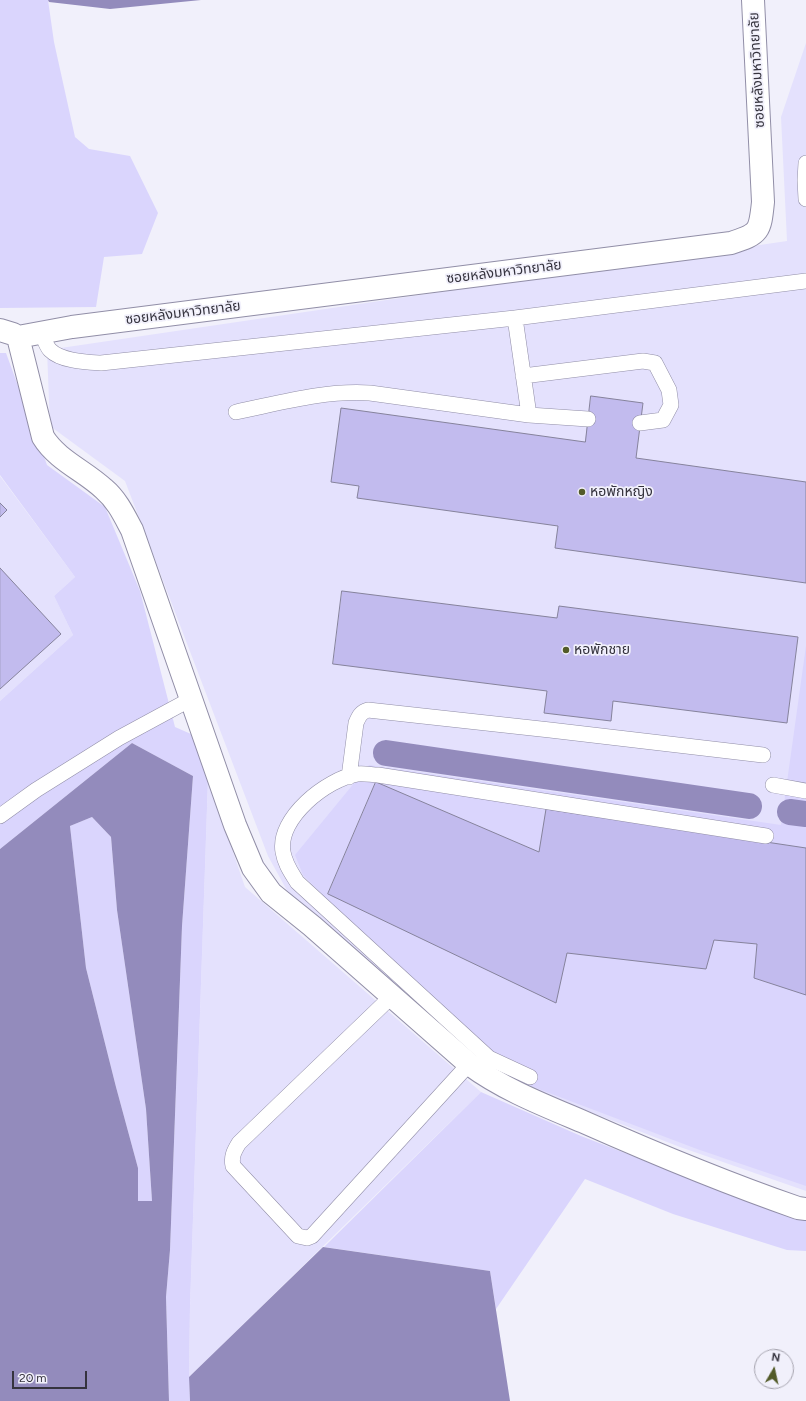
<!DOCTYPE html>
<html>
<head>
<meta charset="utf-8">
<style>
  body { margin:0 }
  #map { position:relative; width:806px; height:1401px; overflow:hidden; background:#f1f0fb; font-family:Figtree,sans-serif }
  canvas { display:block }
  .north { position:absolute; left:754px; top:1349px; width:40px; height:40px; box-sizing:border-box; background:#f1f0fb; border:1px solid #a6a4af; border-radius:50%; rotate:9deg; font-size:11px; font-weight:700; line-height:16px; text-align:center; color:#35333e }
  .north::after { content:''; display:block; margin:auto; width:14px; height:18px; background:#535b29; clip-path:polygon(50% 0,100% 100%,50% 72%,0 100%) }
  .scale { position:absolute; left:12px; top:1371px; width:75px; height:18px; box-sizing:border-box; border:2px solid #35333e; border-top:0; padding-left:5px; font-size:12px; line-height:14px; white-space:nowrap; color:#35333e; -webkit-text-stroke:3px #f1f0fb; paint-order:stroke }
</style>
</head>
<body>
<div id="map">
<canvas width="806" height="1401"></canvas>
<div class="north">N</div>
<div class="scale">20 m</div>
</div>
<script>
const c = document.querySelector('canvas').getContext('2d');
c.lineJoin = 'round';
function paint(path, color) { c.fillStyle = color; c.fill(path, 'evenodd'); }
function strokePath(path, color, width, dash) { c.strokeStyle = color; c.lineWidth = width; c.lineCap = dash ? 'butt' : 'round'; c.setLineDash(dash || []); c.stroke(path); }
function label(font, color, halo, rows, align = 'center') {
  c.font = font + ' Figtree,"Noto Sans Thai",sans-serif'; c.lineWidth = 3.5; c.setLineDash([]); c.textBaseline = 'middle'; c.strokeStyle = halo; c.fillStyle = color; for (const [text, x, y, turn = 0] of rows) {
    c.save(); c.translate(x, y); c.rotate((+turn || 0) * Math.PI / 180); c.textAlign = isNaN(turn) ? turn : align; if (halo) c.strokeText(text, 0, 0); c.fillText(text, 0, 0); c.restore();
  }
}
paint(new Path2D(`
  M 806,43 L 806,1191 L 680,1147 L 495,1075 L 290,896 L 268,856 L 125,481 L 50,426 L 47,350 L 787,241 L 781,117 Z
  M 0,476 L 75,577 L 54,596 L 73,635 L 0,701 Z
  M 208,779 L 245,887 L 481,1092 L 189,1377 L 190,1306 Z`), '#e4e1fd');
paint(new Path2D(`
  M 0,0 L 48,0 L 54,42 L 75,137 L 89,149 L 130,156 L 158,213 L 142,254 L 104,257 L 96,307 L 0,308 Z
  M 0,353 L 6,353 L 47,465 L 105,507 L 140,591 L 175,727 L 191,734 L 208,779 L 190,1306 L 189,1377 L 190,1401 L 169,1401 L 166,1297 L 170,1250 L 182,926 L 193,776 L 132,743 L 0,849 L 0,701 L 73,635 L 54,596 L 75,577 L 0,475 Z
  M 806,646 L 806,1186 L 697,1149 L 499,1074 L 303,875 L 295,855 L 369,765 L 781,825 Z
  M 92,817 L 111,837 L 117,910 L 146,1109 L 152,1201 L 137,1202 L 138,1168 L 116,1087 L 86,968 L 70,826 Z
  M 481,1092 L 581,1136 L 762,1206 L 806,1216 L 806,1251 L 787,1250 L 673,1214 L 585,1179 L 496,1309 L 490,1271 L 324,1247 Z`), '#dad5fd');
paint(new Path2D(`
  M 48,0 L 201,0 L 110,9 L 49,2 Z
  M 132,743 L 193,776 L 182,926 L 170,1250 L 166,1297 L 169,1401 L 0,1401 L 0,849 ZM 92,817 L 111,837 L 117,910 L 146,1109 L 152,1201 L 138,1201 L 138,1168 L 116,1087 L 86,968 L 70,826 Z
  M 323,1247 L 490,1271 L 510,1401 L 190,1401 L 189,1377 Z`), '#938bbc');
strokePath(new Path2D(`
  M 386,753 L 749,806
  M 790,812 L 806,814`), '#938bbc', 26);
const building = new Path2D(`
  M 591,396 L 643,403 L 636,458 L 806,482 L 806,583 L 555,548 L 558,526 L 357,498 L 359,486 L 331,482 L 341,408 L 585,442 Z
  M 0,503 L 7,510 L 0,517 Z
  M 0,568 L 61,634 L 0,689 Z
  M 342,591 L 557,618 L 559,606 L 798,637 L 787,723 L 613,701 L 611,721 L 544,713 L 547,691 L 333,664 Z
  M 376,782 L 539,852 L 546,809 L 806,848 L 806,995 L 754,978 L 757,944 L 714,940 L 706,969 L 567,953 L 556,1003 L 328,894 Z`);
paint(building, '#c2bbee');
strokePath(building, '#86839c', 1);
const lane = new Path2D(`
  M 806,163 L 805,180 L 806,199
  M 515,318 L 529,415
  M 42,333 C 44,338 46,346 50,350 C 61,361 85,362 101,363 L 515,318 L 806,281
  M 523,376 L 643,361 L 655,363 L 669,390 L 671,405 L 663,420 L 640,423
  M 236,412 C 280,403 324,390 370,393 L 529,415 L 588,419
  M 349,777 L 356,723 C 359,716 361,712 368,710 L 550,730 L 763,755
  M 773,785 L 806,791
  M 0,816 L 36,790 L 119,738 L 191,699
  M 392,996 L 239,1143 C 234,1151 231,1157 233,1166 L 298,1236 L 307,1238 L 312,1236 L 469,1064
  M 530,1077 L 489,1058 L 297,882 C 291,872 285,864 283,852 C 277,818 327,779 357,774 C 364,773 372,775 378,775 L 766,836`);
const street = new Path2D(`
  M 0,330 L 13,334 L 18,337 L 43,437 C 57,460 85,471 104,489 C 117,500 124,515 132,530 L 235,825 L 253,868 L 271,893 L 312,926 L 469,1064 C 504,1090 546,1106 586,1123 C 656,1154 726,1183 798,1208 L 806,1209
  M 18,337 L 72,327 L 731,243 C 760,234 760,231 763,202 L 753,0`);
strokePath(lane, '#918ea7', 16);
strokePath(street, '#918ea7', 24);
strokePath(lane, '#fff', 15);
strokePath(street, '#fff', 22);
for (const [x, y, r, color] of [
  [582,492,4,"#535b29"],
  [566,650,4,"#535b29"]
]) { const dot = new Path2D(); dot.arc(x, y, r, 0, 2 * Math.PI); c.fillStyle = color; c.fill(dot); strokePath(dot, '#f1f0fb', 1.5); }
label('14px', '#35333e', '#f1f0fb', [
  ["ซอยหลังมหาวิทยาลัย",757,70,-93],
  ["ซอยหลังมหาวิทยาลัย",504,272,-7],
  ["ซอยหลังมหาวิทยาลัย",183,313,-7]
]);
label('14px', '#35333e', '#f1f0fb', [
  ["หอพักหญิง",590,492],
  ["หอพักชาย",574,650]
], 'left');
</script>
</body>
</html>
